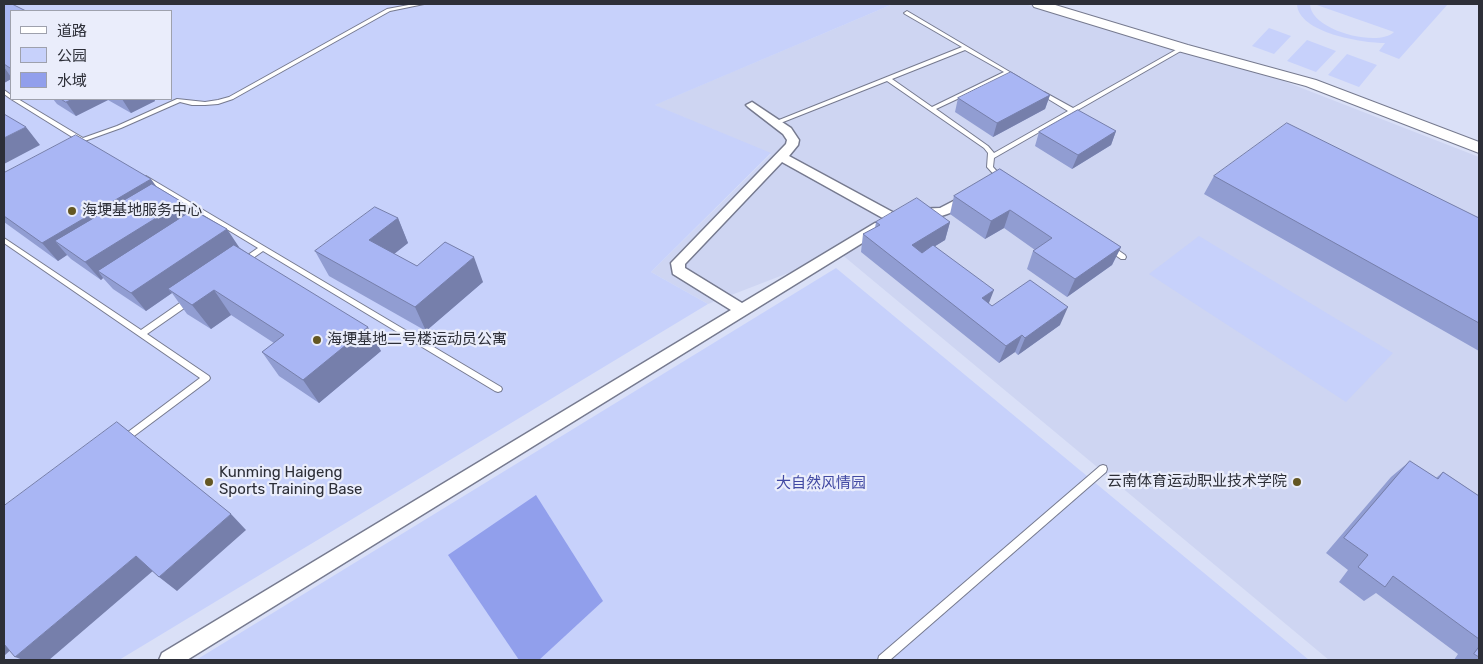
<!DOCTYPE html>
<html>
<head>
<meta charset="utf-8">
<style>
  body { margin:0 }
  #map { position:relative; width:1483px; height:664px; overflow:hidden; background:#dae0f7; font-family:Rubik,"Noto Sans SC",sans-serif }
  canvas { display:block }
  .frame { position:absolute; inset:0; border:5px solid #2d2f38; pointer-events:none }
  .legend { position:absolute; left:10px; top:10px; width:162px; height:90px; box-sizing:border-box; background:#eaedfb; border:1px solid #9ea1ad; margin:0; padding:6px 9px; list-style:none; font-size:15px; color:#2d2f38 }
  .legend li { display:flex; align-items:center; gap:10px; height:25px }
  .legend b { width:25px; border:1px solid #9ea1ad }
</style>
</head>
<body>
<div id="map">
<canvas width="1483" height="664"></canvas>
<div class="frame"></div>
<ul class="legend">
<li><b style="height:6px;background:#fff"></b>道路</li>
<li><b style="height:14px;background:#c7d1fb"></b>公园</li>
<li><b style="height:14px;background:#919fec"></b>水域</li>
</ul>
</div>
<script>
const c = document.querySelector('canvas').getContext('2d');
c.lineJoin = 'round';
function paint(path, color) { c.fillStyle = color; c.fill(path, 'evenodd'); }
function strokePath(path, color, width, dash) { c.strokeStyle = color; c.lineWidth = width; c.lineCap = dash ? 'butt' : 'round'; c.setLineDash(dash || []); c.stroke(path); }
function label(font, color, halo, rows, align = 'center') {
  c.font = font + ' Rubik,"Noto Sans SC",sans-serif'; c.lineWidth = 4.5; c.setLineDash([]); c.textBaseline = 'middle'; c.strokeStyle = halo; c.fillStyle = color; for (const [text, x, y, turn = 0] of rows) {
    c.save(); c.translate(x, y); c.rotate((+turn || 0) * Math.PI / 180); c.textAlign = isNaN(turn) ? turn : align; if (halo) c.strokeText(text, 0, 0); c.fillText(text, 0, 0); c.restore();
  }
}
paint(new Path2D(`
  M 893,4 L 1025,4 L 1281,80 L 1479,157 L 1479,660 L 1329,660 L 840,253 L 708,304 L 651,272 L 771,154 L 654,105 Z`), '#ced5f2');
paint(new Path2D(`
  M 4,4 L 893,4 L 655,105 L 771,153 L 651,272 L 708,304 L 119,660 L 4,660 ZM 11,11 L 171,11 L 171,99 L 11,99 Z
  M 1297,4 L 1310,4 C 1310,30 1378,48 1394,32 L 1314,4 L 1448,4 L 1399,59 L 1379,51 L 1385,43 C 1363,43 1298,33 1297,4 Z
  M 1269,28 L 1291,36 L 1274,54 L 1252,46 Z
  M 1307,40 L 1336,51 L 1316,72 L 1287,61 Z
  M 1347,54 L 1377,65 L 1359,87 L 1328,75 Z
  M 1199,236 L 1393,353 L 1346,402 L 1149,274 Z
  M 836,268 L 1309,660 L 196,660 Z`), '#c7d1fb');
paint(new Path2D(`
  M 536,495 L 603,601 L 539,660 L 519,660 L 448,555 Z`), '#919fec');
const service = new Path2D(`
  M 414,4 L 424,4 L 390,11 L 233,99 L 218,104 L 205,105 L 192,105 L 180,102 L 121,128 L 79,143 L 76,141 L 77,140 L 11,99 L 18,99 L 83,138 L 117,126 L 177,99 L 205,102 L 218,100 L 229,97 L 387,9 Z
  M 907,11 L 1020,78 L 1017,80 L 1008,75 L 936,109 L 988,146 L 994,153 L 1068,111 L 1040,94 L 1040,92 L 1044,92 L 1073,108 L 1181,47 L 1186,48 L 994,158 L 993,167 L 1004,179 L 1001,181 L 999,180 L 987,167 L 988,153 L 984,148 L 887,81 L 778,124 L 774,124 L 774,122 L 962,47 L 905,14 L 904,13 ZM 965,50 L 1004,72 L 932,107 L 892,79 Z
  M 4,90 L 11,95 L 11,99 L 4,94 Z
  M 146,176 L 501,387 L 502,389 L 501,391 L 498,392 L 495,391 L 263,251 L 246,263 L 242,263 L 241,261 L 242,259 L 258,248 L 144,179 L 143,178 Z
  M 4,238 L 141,330 L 187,298 L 193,298 L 194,300 L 193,302 L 147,334 L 209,376 L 210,378 L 209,380 L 126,442 L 123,444 L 120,442 L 119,440 L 120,438 L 200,378 L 4,243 Z
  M 1108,246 L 1112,246 L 1125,255 L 1126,257 L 1125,259 L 1121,259 L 1108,250 L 1107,248 Z
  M 1103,465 L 1106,466 L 1107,469 L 1106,472 L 890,660 L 878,660 L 879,656 L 1100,466 Z`);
const minor = new Path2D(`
  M 752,102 L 791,128 L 799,140 L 798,145 L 789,156 L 898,215 L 900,218 L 898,221 L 888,221 L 782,162 L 685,264 L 685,268 L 742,303 L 875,223 L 885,223 L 887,226 L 885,229 L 187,660 L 159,660 L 162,653 L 731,310 L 673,274 L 671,263 L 786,144 L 787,140 L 783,134 L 748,107 L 746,105 Z
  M 969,193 L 975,197 L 974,200 C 954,212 938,222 915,215 L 913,212 L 915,209 L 940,208 Z`);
const tertiary = new Path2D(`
  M 1032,4 L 1052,4 L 1188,45 L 1316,80 L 1479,142 L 1479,153 L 1306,86 L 1178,51 L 1034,7 Z`);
strokePath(service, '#767a8f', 2);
strokePath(minor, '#767a8f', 3);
strokePath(tertiary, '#767a8f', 2);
paint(service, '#fff');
paint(minor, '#fff');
paint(tertiary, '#fff');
paint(new Path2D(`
  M 4,4 L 11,11 L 11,79 L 4,83 Z
  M 1050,95 L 1045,109 L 993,137 L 955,112 L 958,98 Z
  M 53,99 L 154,99 L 155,101 L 131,113 L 108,100 L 76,116 L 57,104 Z
  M 1116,131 L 1111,145 L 1072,169 L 1035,146 L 1039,132 Z
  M 1000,169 L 1121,247 L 1112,265 L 1067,297 L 1027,269 L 1033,251 L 1035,250 L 1004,228 L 985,239 L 950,214 L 954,196 Z
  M 4,173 L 156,187 L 189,212 L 239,247 L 381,351 L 319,403 L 279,376 L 262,352 L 274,343 L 231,315 L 211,329 L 187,314 L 172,293 L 146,311 L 113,289 L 103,278 L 101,280 L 71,259 L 67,255 L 58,261 L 4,222 Z
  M 1214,176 L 1479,218 L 1479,351 L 1204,194 Z
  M 398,218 L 408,243 L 394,254 L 417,266 L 483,282 L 426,331 L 329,276 L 315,251 Z
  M 876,222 L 950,222 L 945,240 L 935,246 L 989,304 L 992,306 L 1060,325 L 1018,355 L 1015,352 L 999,363 L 861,252 L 863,234 L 875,228 Z
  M 1410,461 L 1436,478 L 1443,472 L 1479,496 L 1479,660 L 1454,660 L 1458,654 L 1376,593 L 1364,601 L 1339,582 L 1348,570 L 1326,553 L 1391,477 Z`), '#919dd2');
paint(new Path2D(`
  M 4,67 L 11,77 L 11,79 L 4,83 Z
  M 1050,95 L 1045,109 L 993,137 L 997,123 Z
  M 73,99 L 107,99 L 108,100 L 76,116 L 66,102 Z
  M 122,99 L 154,99 L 155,101 L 131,113 Z
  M 26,127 L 40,145 L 4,164 L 4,138 Z
  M 1116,131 L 1111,145 L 1072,169 L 1078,155 Z
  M 151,179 L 164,197 L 55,241 L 67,255 L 58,261 L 42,243 Z
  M 182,202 L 194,220 L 98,271 L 103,278 L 101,280 L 85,262 Z
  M 1010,210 L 1004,228 L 985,239 L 991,221 Z
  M 398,218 L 408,243 L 380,265 L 369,240 Z
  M 950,222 L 945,240 L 908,263 L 912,245 Z
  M 227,229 L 239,247 L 173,292 L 168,289 L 172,293 L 146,311 L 131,293 Z
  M 1121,247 L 1112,265 L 1067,297 L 1075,279 Z
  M 474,257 L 483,282 L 426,331 L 415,307 Z
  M 214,290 L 231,315 L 211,329 L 192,305 Z
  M 994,290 L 987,308 L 982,298 Z
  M 1068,307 L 1060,325 L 1018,355 L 1025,338 Z
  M 368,327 L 381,351 L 319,403 L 303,380 Z
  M 1022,335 L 1015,352 L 999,363 L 1006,346 Z
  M 231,514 L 246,530 L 177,591 L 159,577 Z
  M 136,556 L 154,570 L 49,660 L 23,660 L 15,657 Z
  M 4,638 L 16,645 L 4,656 Z`), '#767fab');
const building = new Path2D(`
  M 4,4 L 12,4 L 26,11 L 11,11 L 11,68 L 10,68 L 4,64 Z
  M 1011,72 L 1050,95 L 997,123 L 958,98 Z
  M 61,99 L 73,99 L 66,102 Z
  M 1078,110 L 1116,131 L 1078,155 L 1039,132 Z
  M 4,114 L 26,127 L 4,138 Z
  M 1287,123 L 1479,218 L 1479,323 L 1214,176 Z
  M 76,135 L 151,179 L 42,243 L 4,216 L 4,173 Z
  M 1000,169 L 1121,247 L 1075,279 L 1033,251 L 1052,238 L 1010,210 L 991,221 L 954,196 Z
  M 152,184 L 182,202 L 85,262 L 55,241 Z
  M 917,198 L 950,222 L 912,245 L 922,253 L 933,245 L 994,290 L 982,298 L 992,306 L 1030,280 L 1068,307 L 1025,338 L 1022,335 L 1006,346 L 863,234 L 880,225 L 876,222 Z
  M 375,207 L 398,218 L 369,240 L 417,266 L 445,242 L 474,257 L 415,307 L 315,251 Z
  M 193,210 L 227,229 L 131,293 L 98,271 Z
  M 234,245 L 368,327 L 303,380 L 262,352 L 284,335 L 214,290 L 192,305 L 168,289 Z
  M 117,422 L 231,514 L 159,577 L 136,556 L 15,657 L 4,644 L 4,506 Z
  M 1410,461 L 1438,479 L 1443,472 L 1479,496 L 1479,639 L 1393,576 L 1385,587 L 1358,567 L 1368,555 L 1344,538 Z
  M 1479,647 L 1479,657 L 1474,654 Z`);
paint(building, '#a9b6f4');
strokePath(building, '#767fab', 1);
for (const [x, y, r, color] of [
  [72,211,5,"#645723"],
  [317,340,5,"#645723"],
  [209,482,5,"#645723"],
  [1297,482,5,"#645723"]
]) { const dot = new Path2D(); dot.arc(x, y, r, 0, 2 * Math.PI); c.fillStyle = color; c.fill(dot); strokePath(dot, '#eaedfb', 2); }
label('15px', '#2d2f38', '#eaedfb', [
  ["海埂基地服务中心",82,211],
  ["海埂基地二号楼运动员公寓",327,340],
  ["Kunming Haigeng",219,473],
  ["Sports Training Base",219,490],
  ["云南体育运动职业技术学院",1287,482,"right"]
], 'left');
label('15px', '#4149a3', '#eaedfb', [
  ["大自然风情园",821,484]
]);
</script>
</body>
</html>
